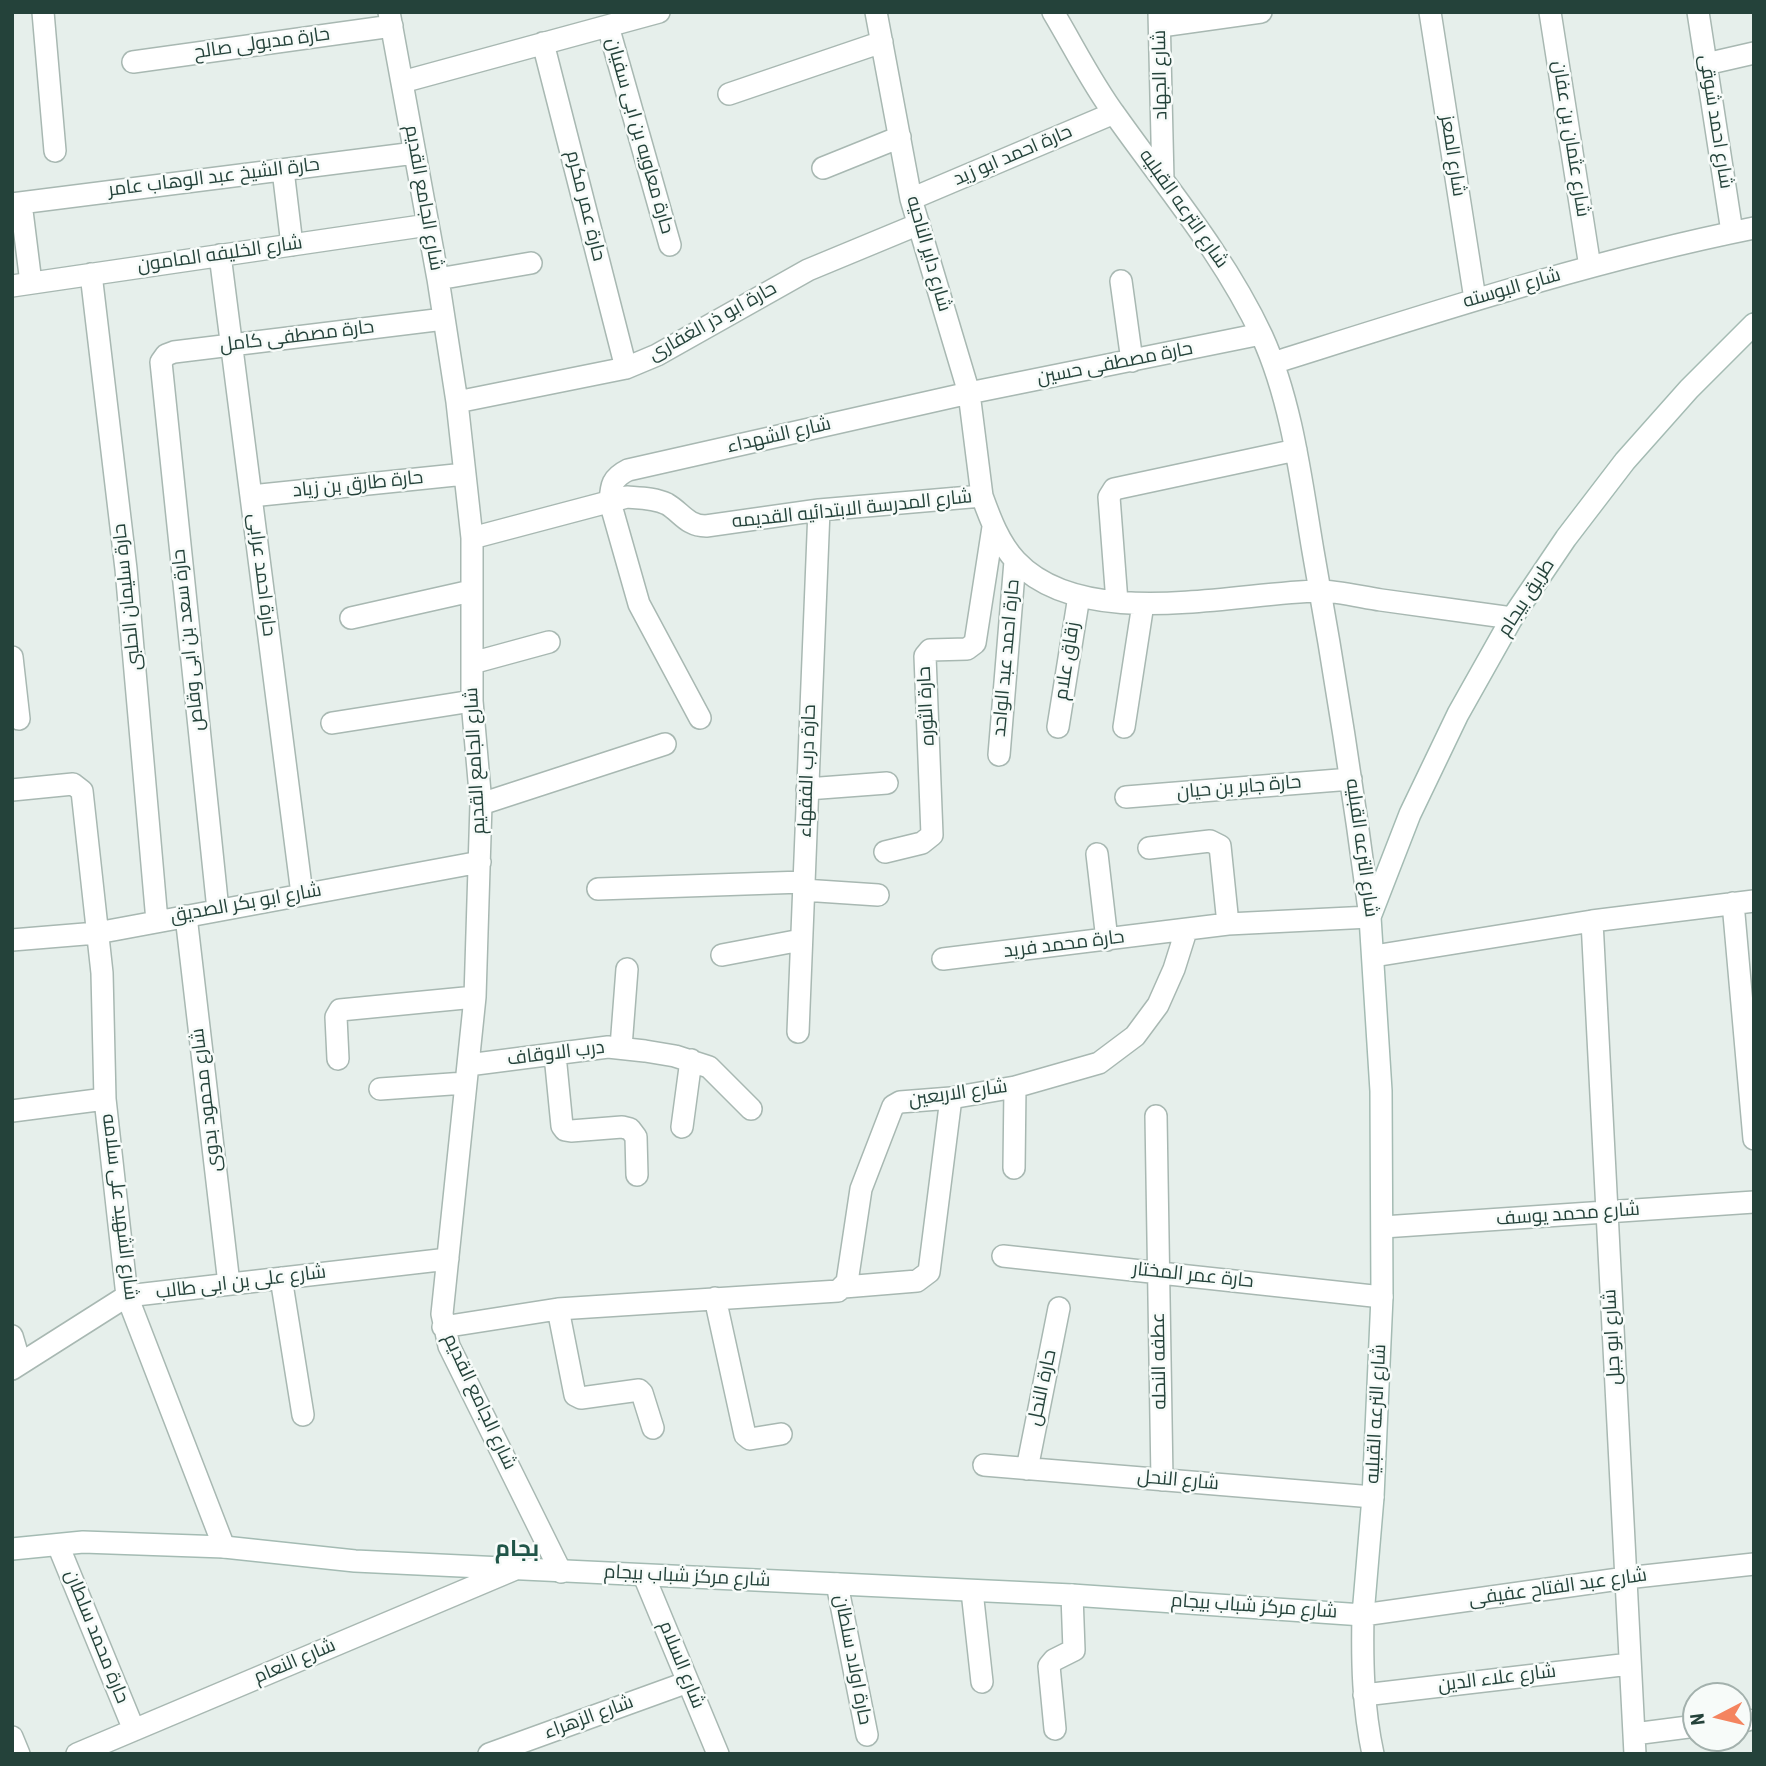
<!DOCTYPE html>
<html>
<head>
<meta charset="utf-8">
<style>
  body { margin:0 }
  #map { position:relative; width:1766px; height:1766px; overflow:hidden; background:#e6efeb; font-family:"Roboto Condensed",sans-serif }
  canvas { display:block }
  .frame { position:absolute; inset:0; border:14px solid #24423a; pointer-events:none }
  .north { position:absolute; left:1682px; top:1682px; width:70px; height:70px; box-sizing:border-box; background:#f7fbf9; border:2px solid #a3b1ad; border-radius:50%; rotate:263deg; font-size:19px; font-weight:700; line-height:28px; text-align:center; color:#24423a }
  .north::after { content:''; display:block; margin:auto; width:24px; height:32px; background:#f4845f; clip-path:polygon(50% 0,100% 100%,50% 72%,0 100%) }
</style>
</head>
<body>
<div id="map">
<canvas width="1766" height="1766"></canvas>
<div class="frame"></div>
<div class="north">N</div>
</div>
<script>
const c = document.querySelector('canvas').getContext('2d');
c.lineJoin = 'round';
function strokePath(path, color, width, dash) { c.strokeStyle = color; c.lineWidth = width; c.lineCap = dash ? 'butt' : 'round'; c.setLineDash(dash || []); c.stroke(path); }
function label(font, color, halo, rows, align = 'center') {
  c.font = font + ' "Roboto Condensed",Cairo,sans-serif'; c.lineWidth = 5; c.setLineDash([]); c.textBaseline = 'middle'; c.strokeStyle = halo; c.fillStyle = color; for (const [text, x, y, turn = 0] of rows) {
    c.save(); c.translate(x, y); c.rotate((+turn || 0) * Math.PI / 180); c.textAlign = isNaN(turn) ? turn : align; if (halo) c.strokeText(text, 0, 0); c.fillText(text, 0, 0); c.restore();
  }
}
const street = new Path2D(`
  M 43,12 L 55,151
  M 389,12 L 438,279 L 457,402 L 472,538 L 472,701 L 481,804 L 475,997 L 442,1314 L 449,1346 L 561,1572
  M 876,12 L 911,199 L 969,393 L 982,496
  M 1159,12 L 1163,180
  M 1430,12 L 1475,299
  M 1550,12 L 1590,267
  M 1698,12 L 1732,232
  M 608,26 L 670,245
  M 1161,26 L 1261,12
  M 543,43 L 626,368
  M 133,62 L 392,26
  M 1706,64 L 1754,53
  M 402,82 L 659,12
  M 729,94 L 882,42
  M 823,168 L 900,137
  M 283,170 L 292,245
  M 911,199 L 1114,113
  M 21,203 L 31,283
  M 12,204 L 415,153
  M 220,255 L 302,894
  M 91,274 L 126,569 L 157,921
  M 438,279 L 531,263
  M 1121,281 L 1132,361
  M 12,286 L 428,225
  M 1273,363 C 1432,313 1590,261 1754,228
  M 457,402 L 626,368 L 657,355 L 808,270 L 919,224
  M 251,496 L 465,474
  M 472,538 L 627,497 C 640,498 655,498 667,504 C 681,512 687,526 706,526 L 819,510 L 982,496 C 990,518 999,543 1016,561 C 1083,632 1232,593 1318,591 C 1338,591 1361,597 1381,600 C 1425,606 1468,612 1512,618
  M 1117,602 L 1109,497 L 1114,489 L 1296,450
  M 351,618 L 471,591
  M 12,657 L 19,719
  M 472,663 L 549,642
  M 700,718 L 639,604 L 610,502 C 611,485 612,478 628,470 L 969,393 L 1261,334
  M 332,723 L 472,701
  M 1058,727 L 1079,596
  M 1124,727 L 1143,604
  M 999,755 L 1015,561
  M 807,789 L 887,783
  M 12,790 L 73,784 L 82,791 L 102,973 L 105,1099 L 127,1296 L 224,1547
  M 1126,797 L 1351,779
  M 481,804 L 665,744
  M 1149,848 L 1210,841 L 1220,846 L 1228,924
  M 885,852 L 922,843 L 932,835 L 925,656 L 930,650 L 967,649 L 975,643 L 993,527
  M 1097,854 L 1107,940
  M 598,889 L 803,882
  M 803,890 L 878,895
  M 1733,903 L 1754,1139
  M 218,910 L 161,362 L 166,355 L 174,352 L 444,319
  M 186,916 L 229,1284
  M 1592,921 L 1635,1754
  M 12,940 L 97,933 L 480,862
  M 722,955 L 801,940
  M 1374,956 L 1592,921 L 1754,901
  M 943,959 L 1228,924 L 1370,917 C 1354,795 1335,673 1313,551 C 1301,480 1292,402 1262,336 C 1224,255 1167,188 1116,116 C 1092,84 1074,47 1053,12
  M 798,1032 L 819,510
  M 621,1047 L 627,969
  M 555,1055 L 562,1126 L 565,1130 L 571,1131 L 622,1127 L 630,1129 L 636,1137 L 637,1175
  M 338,1059 L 336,1017 L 340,1010 L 475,997
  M 468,1065 L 608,1047 L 645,1051 L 675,1056 L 709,1067 L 751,1109
  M 380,1089 L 465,1083
  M 12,1111 L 105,1099
  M 1156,1116 L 1162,1480
  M 682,1127 L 691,1060
  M 1014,1168 L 1015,1087
  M 1383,1227 L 1754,1202
  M 1003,1256 L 1382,1297
  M 281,1278 L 303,1415
  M 844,1287 L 917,1281 L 929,1272 L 951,1098
  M 715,1298 L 745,1435 L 750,1439 L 781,1434
  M 558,1309 L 575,1395 L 581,1398 L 639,1390 L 642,1393 L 653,1428
  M 443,1327 L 558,1309 L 838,1291 L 847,1282 L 861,1189 L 893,1106 L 900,1102 L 951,1098 L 1015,1087 L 1099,1063 L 1135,1036 L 1158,1005 L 1174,969 L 1186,931
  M 12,1336 L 20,1363
  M 12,1369 L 127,1296 L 448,1259
  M 984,1465 L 1373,1497
  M 1027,1469 L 1059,1308
  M 58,1545 L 134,1730
  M 644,1576 L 718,1754
  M 837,1584 L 867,1735
  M 972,1591 L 982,1682
  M 1364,1695 L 1630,1664
  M 1738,1721 L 1748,1720
  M 1055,1729 L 1049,1666 L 1054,1660 L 1074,1650 L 1072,1595
  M 1634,1734 L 1696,1726
  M 12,1737 L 19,1754
  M 77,1754 L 513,1570
  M 489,1754 L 688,1682
  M 1373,1754 C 1363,1708 1362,1662 1363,1615 L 1626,1578 L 1754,1564`);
const secondary = new Path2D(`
  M 12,1549 L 83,1542 L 224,1547 L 355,1561 L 1072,1595 L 1363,1615 L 1373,1497 L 1382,1297 L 1381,1091 L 1370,917 L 1410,814 L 1458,714 L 1512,618 L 1566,538 L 1625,461 L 1689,389 L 1754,324`);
strokePath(street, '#a8b8b2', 24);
strokePath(secondary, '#a4bbb3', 24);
strokePath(street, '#fff', 21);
strokePath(secondary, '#fff', 21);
label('19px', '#24423a', '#f7fbf9', [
  ["حارة مدبولى صالح",262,44,-8],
  ["شارع الجهاد",1161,75,-91],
  ["شارع احمد شوقى",1715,122,81],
  ["حارة معاويه بن ابى سفيان",639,136,74],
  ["شارع عثمان بن عفان",1570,139,81],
  ["حارة احمد ابو زيد",1013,156,-23],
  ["شارع المعز",1452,156,81],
  ["حارة الشيخ عبد الوهاب عامر",214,178,-7],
  ["شارع الجامع القديم",423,198,80],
  ["حارة عمر مكرم",585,206,76],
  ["شارع الترعه القبليه",1183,209,55],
  ["شارع داير الناحيه",928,254,74],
  ["شارع الخليفه المامون",220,255,-8],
  ["شارع البوسته",1512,289,-16],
  ["حارة ابو ذر الغفارى",713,322,-29],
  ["حارة مصطفى كامل",297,337,-7],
  ["حارة مصطفى حسين",1115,364,-11],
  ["شارع الشهداء",779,436,-13],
  ["حارة طارق بن زياد",358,485,-6],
  ["شارع المدرسة الابتدائيه القديمه",852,510,-6],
  ["حارة احمد عرابى",261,575,83],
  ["حارة سليمان الحلبى",128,597,-96],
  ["طريق بيجام",1527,598,-57],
  ["حارة سعد بن ابى وقاص",189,640,-96],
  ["حارة احمد عبد الواحد",1007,658,-85],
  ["زقاق علام",1068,661,-81],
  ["حارة الثوره",927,706,-93],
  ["شارع الجامع القديم",476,761,-93],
  ["حارة درب الفقهاء",808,771,-88],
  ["حارة جابر بن حيان",1239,788,-5],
  ["شارع الترعه القبليه",1361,848,82],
  ["شارع ابو بكر الصديق",246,904,-10],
  ["حارة محمد فريد",1064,945,-7],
  ["درب الاوقاف",556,1054,-7],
  ["شارع الاربعين",958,1094,-8],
  ["شارع محمود بدوى",207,1100,-97],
  ["شارع الشهيد على سلامه",119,1207,83],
  ["شارع محمد يوسف",1568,1215,-4],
  ["حارة عمر المختار",1193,1276,6],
  ["شارع على بن ابى طالب",241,1283,-7],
  ["شارع ابو جبل",1613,1337,-93],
  ["عطفه النحله",1160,1361,-91],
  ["حارة النحل",1043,1388,-78],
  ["شارع الجامع القديم",479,1402,65],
  ["شارع الترعه القبليه",1377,1414,-87],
  ["شارع النحل",1178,1481,5],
  ["شارع مركز شباب بيجام",687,1577,3],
  ["شارع عبد الفتاح عفيفى",1558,1588,-8],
  ["شارع مركز شباب بيجام",1254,1607,4],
  ["حارة محمد سلطان",96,1637,68],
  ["حارة اولاد سلطان",852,1660,79],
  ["شارع النعام",295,1662,-23],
  ["شارع السلام",681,1665,68],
  ["شارع علاء الدين",1497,1679,-7],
  ["شارع الزهراء",589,1718,-20]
]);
label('bold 23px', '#1f5548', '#f7fbf9', [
  ["بجام",517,1550]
]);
</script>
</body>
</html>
